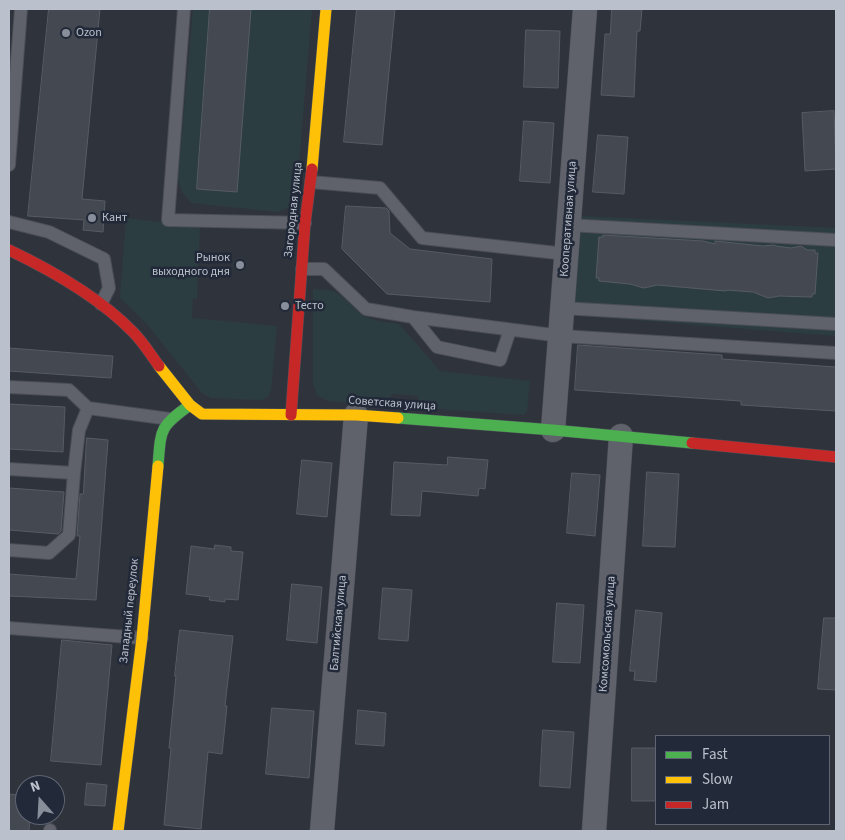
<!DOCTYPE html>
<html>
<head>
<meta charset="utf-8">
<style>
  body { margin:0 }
  #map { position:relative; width:845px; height:840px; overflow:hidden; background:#2f333c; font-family:"Source Sans 3",sans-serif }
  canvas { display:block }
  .frame { position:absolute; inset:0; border:10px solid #bac0cc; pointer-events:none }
  .legend { position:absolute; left:655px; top:735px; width:175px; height:90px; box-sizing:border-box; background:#222938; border:1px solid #5f6573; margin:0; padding:6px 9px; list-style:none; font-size:15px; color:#bac0cc }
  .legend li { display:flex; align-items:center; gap:10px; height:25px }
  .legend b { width:25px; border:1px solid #5f6573 }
  .north { position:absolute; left:15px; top:775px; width:50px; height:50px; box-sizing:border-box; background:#222938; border:1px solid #5f6573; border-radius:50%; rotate:341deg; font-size:14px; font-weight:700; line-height:20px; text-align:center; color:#bac0cc }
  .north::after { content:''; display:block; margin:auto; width:18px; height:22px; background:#898f9a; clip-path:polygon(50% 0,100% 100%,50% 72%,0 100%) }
</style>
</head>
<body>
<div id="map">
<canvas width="845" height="840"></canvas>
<div class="frame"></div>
<ul class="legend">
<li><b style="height:6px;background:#4caf50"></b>Fast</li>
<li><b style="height:6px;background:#ffc107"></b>Slow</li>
<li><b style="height:6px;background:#c62828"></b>Jam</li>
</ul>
<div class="north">N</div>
</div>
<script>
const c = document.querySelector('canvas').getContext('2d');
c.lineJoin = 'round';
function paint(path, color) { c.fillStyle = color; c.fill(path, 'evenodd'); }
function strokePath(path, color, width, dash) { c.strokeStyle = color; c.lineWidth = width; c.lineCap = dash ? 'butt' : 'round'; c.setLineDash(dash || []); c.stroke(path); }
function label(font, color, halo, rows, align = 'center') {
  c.font = font + ' "Source Sans 3",sans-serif'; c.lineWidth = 5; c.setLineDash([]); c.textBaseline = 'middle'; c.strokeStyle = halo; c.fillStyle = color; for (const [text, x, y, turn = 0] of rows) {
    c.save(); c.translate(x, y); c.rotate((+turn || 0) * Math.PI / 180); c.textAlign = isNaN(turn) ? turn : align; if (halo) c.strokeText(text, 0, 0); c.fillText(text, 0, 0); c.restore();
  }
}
paint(new Path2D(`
  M 193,9 L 312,9 L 296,200 L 290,207 L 278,212 L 192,203 L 182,192 L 178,179 Z
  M 579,216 L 836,228 L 836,336 L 571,315 Z
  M 126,218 L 200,227 L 197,299 L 193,298 L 192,318 L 277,326 L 271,390 L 268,397 L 261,400 L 211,398 L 202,393 L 145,322 L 120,298 Z
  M 313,289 C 321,290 330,289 337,293 C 347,299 354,310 364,316 C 375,322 388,322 399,324 L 440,371 L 530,381 L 527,411 L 524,415 L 438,409 L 418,399 L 418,396 L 392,394 L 390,398 L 377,397 L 368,404 L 328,401 L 317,395 L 313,384 Z`), '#2c3d42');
const building = new Path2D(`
  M 49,9 L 100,9 L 82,199 L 105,201 L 103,232 L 83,230 L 84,220 L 28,216 Z
  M 210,9 L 251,9 L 237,192 L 197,189 Z
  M 357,9 L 395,9 L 382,145 L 344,142 Z
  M 612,9 L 642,9 L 640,31 L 637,31 L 634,97 L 601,95 L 605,34 L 610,34 Z
  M 526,30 L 560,31 L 558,88 L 524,87 Z
  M 834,111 L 836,169 L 805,171 L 802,113 Z
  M 524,121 L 554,123 L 550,183 L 520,181 Z
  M 598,135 L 628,137 L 624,194 L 593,192 Z
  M 346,206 L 386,208 L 389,211 L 390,233 L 410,249 L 492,259 L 490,302 L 387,294 L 342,249 Z
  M 603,235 L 703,241 L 715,244 L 715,241 L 763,246 L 774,245 L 776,246 L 791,248 L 801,246 L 807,250 L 815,250 L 815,253 L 818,253 L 815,294 L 812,294 L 812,297 L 779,296 L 768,298 L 753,292 L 727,290 L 726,291 L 657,285 L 644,288 L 630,284 L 599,281 L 599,278 L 596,278 L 599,237 L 603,237 Z
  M 578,345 L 722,355 L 722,359 L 836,367 L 836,411 L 741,405 L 741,401 L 575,390 Z
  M 9,348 L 113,356 L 111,378 L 9,371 Z
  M 9,404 L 65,407 L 63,452 L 9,449 Z
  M 87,438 L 108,440 L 96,600 L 9,596 L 9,574 L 76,579 L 80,536 L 77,536 L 80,494 L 83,494 Z
  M 448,457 L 488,460 L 485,489 L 479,488 L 478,496 L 422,491 L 420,516 L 391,515 L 394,462 L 447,465 Z
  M 302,460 L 332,463 L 327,517 L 297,514 Z
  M 647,472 L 679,474 L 675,547 L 643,546 Z
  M 572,473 L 600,475 L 595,536 L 567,533 Z
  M 9,488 L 64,492 L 61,531 L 58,534 L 9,530 Z
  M 215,545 L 231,547 L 231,551 L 243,552 L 238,600 L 225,599 L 225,602 L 209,600 L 210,597 L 186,594 L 191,546 L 214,549 Z
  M 292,584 L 322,587 L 317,643 L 287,640 Z
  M 383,588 L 412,590 L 408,641 L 379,639 Z
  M 557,603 L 584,605 L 580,663 L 553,662 Z
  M 636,610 L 662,613 L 656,682 L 634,680 L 635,671 L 630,671 Z
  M 824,618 L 836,618 L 836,690 L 818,689 Z
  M 180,630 L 233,636 L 225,706 L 227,706 L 222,754 L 208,752 L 201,829 L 164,825 L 171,748 L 169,748 L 176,676 L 175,676 Z
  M 62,640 L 112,645 L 101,765 L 51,761 Z
  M 272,708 L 314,711 L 309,778 L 266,774 Z
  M 358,710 L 386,713 L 384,746 L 356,744 Z
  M 543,730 L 574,732 L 570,788 L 540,786 Z
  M 632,748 L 656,748 L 656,801 L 632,801 Z
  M 87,783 L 107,785 L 105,806 L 85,805 Z
  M 9,794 L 25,796 L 25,815 L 30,815 L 29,831 L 9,831 Z`);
paint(building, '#444850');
strokePath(building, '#575b64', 1);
const lane = new Path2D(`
  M 184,9 L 168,220 L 305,223
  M 9,165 L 21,9
  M 311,182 L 380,188 L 422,238 L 566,254
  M 9,222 L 49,232 L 104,259 L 109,288 L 101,304
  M 568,225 L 836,240
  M 302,269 L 324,269 L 366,309 L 413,317 L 561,336 L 836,353
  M 562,308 L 836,324
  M 413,317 L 437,347 L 500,360 L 510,330
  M 9,387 L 69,390 L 88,408 L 170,419
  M 9,469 L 74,473
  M 9,550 L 49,553 L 69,535 L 74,473 L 79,430 L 88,408
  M 9,628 L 142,638
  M 50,831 L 50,830`);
const street = new Path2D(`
  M 553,430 L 585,9
  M 322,831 L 356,415
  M 594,831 L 621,436`);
const fast = new Path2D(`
  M 398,418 L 553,430 L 692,443
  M 158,466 C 161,429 159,427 190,405`);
const slow = new Path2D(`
  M 312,169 L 326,9
  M 159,366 L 190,405 L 202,414 L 356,415 L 398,418
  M 118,831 L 142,638 L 158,466`);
const jam = new Path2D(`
  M 9,250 C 53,271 99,297 133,332 C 143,342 151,355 159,366
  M 291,415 L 305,223 L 312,169
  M 692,443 L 836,457`);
strokePath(lane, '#4b4e55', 14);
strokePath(street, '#4b4e55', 25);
strokePath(fast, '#4d5059', 12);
strokePath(slow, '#4d5059', 12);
strokePath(jam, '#4d5059', 12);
strokePath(lane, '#5f626a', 12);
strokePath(street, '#5f626a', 24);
strokePath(fast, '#4caf50', 11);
strokePath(slow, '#ffc107', 11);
strokePath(jam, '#c62828', 11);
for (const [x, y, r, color] of [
  [66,33,5,"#898f9a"],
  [92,218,5,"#898f9a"],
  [240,265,5,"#898f9a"],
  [285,306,5,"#898f9a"]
]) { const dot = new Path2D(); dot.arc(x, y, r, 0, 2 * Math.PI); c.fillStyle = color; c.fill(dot); strokePath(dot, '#222938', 2); }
label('12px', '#bac0cc', '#222938', [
  ["Ozon",76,33],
  ["Кант",102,218],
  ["Рынок",230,258,"right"],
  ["выходного дня",230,272,"right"],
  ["Тесто",295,306]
], 'left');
label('12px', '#bac0cc', '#222938', [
  ["Загородная улица",294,210,-84],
  ["Кооперативная улица",569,219,-86],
  ["Советская улица",392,404,4],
  ["Западный переулок",130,611,-84],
  ["Балтийская улица",339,623,-85],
  ["Комсомольская улица",608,634,-86]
]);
</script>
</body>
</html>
